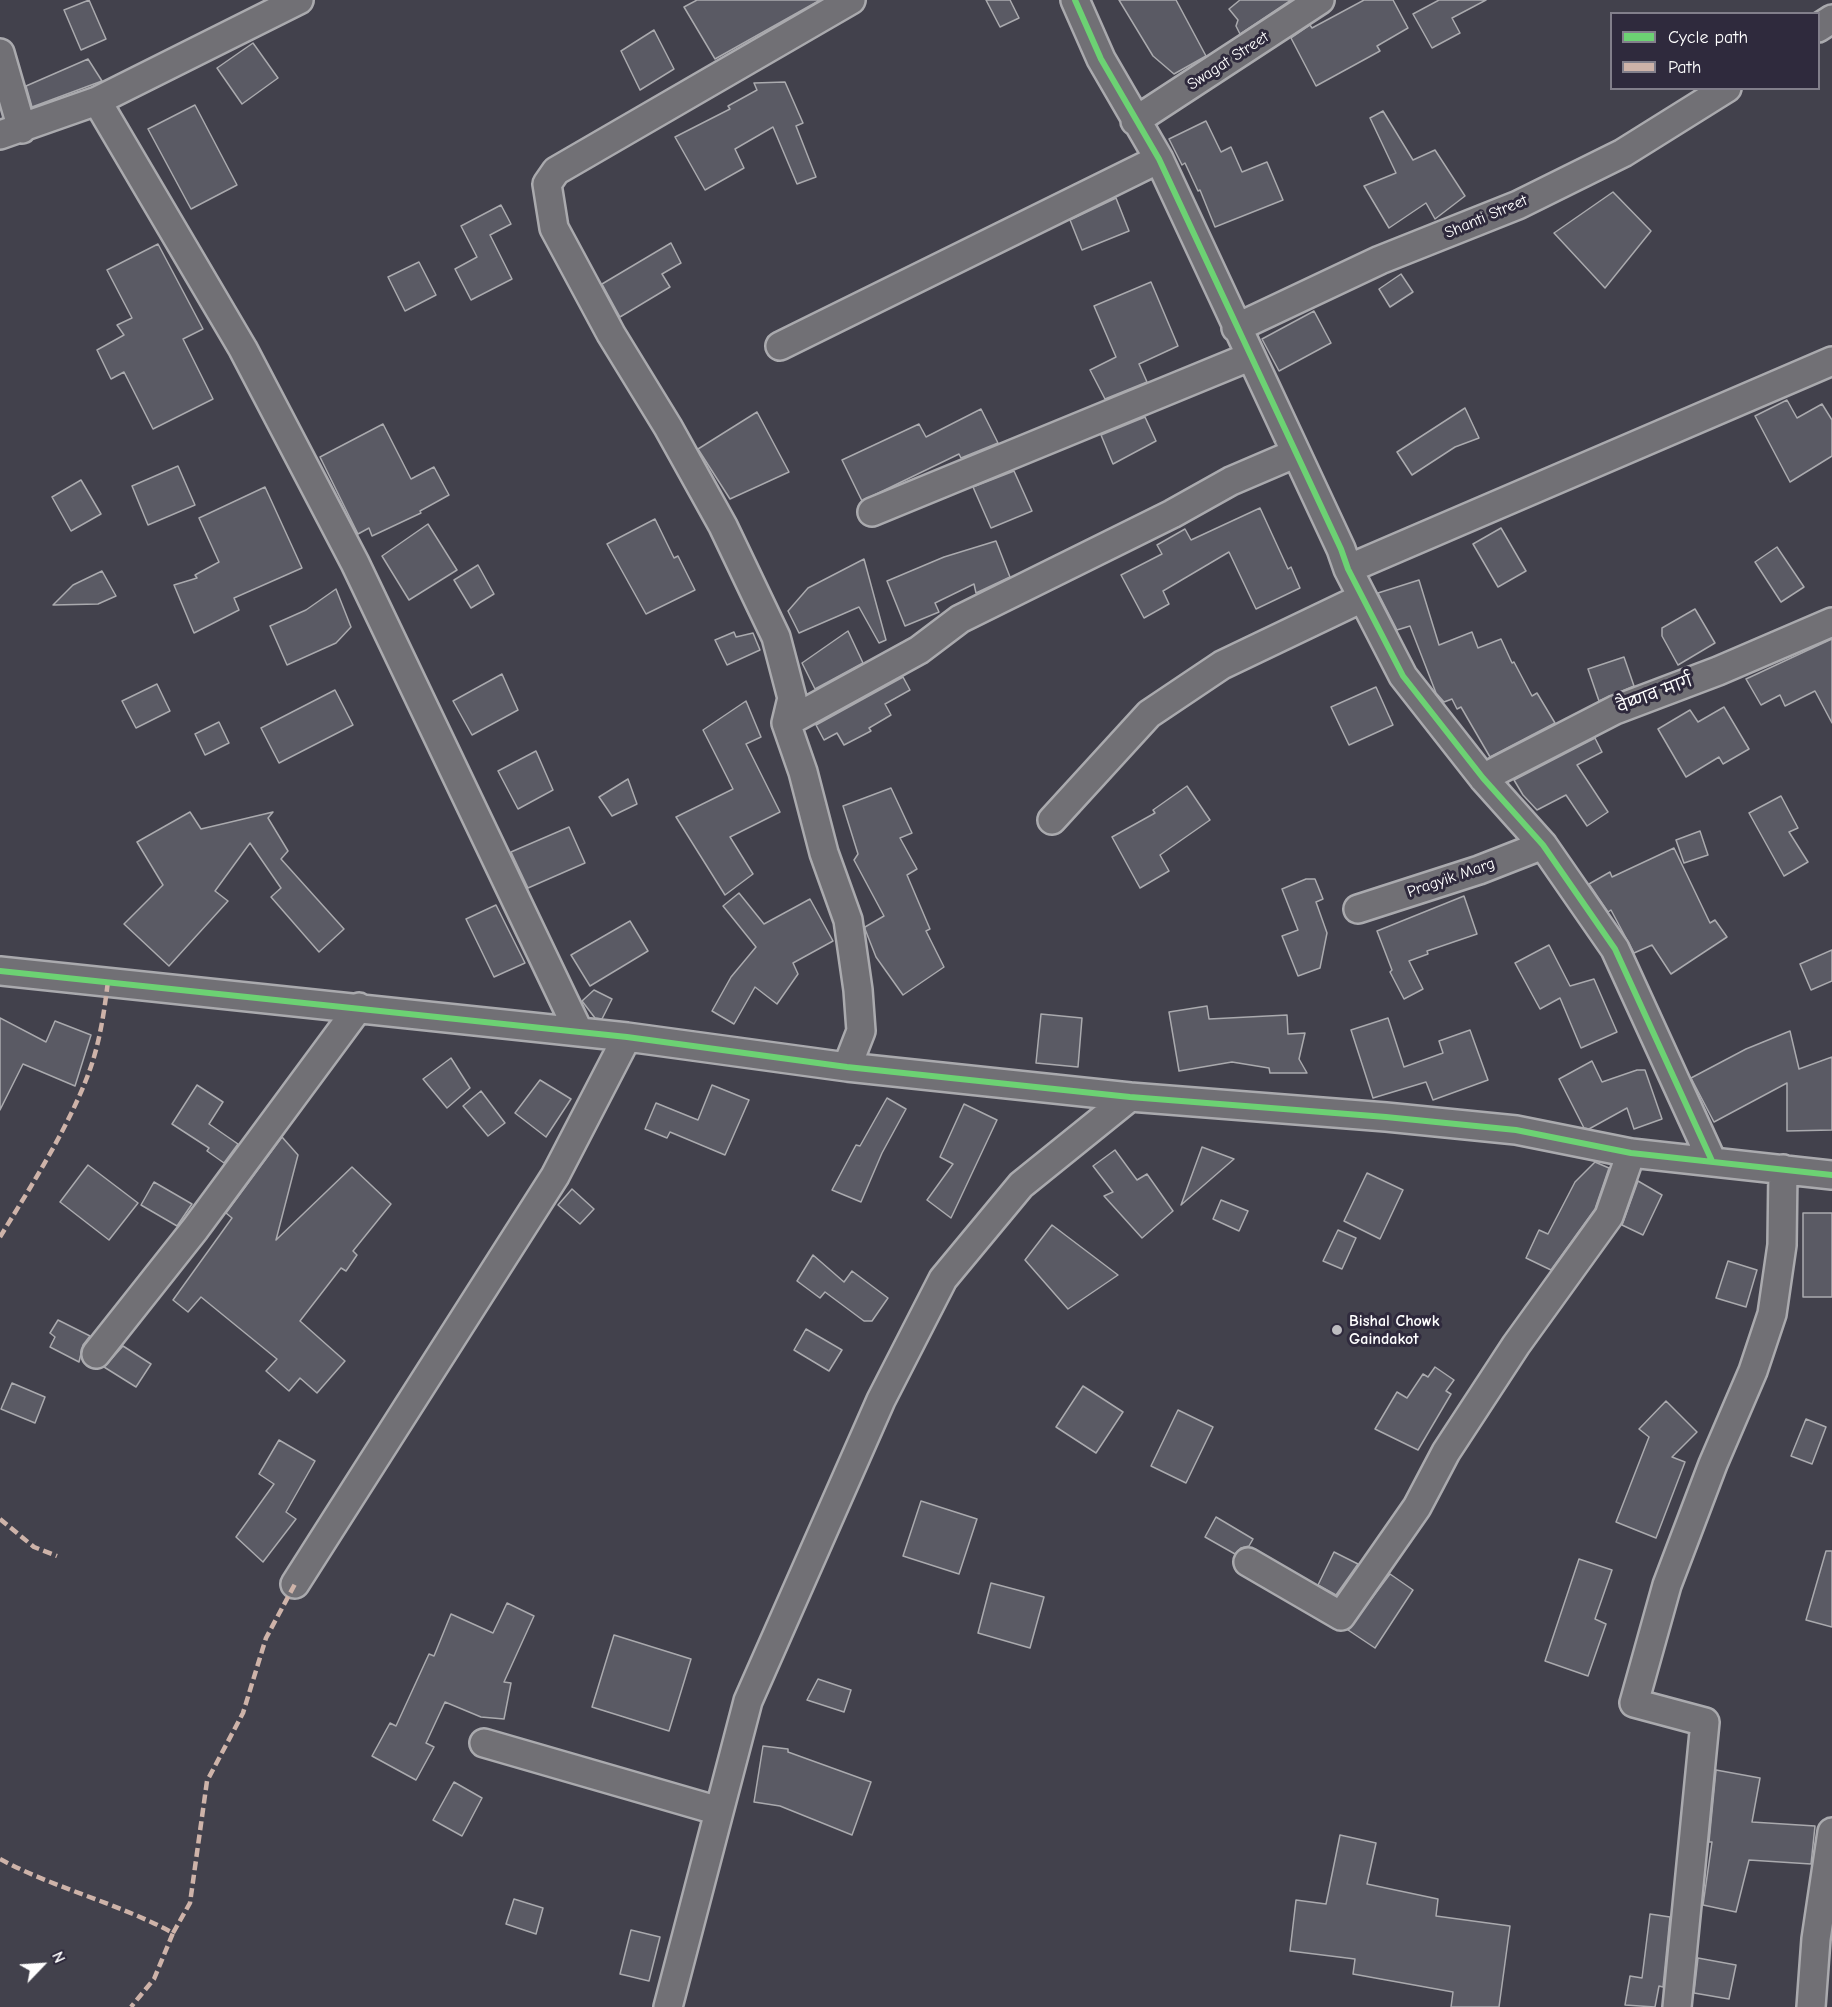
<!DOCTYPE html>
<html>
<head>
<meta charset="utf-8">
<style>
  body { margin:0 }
  #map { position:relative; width:1832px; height:2007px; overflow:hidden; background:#42414c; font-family:"Comic Neue",sans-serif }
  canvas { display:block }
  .legend { position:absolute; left:1610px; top:12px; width:210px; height:78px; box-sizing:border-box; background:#2f2a3d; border:2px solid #827f8b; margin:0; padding:8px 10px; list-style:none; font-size:18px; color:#fff }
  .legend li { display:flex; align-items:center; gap:12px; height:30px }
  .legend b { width:30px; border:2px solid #827f8b }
  .north { position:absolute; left:12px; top:1935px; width:60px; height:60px; -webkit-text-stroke:4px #2f2a3d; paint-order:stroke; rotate:65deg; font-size:16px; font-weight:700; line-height:24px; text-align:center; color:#fff }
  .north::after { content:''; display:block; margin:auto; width:21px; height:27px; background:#fff; clip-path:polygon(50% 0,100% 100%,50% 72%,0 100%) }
</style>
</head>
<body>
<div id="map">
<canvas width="1832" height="2007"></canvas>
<ul class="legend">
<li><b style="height:8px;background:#6cd273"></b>Cycle path</li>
<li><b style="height:8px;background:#ceb3a9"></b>Path</li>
</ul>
<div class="north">N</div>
</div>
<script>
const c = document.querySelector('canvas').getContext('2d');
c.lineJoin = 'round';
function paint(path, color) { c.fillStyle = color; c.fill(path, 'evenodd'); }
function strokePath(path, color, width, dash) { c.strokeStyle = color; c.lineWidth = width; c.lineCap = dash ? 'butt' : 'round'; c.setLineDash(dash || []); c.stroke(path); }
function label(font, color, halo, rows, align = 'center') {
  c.font = font + ' "Comic Neue","Playpen Sans Deva",sans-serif'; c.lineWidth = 6; c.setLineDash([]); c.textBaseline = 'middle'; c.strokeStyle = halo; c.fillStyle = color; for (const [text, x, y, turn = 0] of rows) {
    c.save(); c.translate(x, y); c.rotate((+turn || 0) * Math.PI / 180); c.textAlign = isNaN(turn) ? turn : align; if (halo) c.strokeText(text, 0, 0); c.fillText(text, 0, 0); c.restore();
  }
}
const building = new Path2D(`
  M 89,0 L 106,39 L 81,50 L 64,10 Z
  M 697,0 L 820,0 L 715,59 L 684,7 Z
  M 986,0 L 1010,0 L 1019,18 L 1000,27 Z
  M 1119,0 L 1176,0 L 1206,56 L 1174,74 L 1153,56 Z
  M 1240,0 L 1291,0 L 1240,34 L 1236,26 L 1238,20 L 1229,9 Z
  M 1364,0 L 1393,0 L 1408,28 L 1377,46 L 1380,51 L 1316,86 L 1291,38 L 1310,25 L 1312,28 Z
  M 1439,0 L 1486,0 L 1452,18 L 1460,33 L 1432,48 L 1413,14 Z
  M 654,30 L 674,69 L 640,90 L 621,51 Z
  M 253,43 L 278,78 L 242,104 L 217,68 Z
  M 88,59 L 102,81 L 32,107 L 26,86 Z
  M 785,82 L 803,123 L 796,126 L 816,177 L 797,184 L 773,127 L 735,149 L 744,168 L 705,190 L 675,137 L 730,109 L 728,106 L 757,90 L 754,83 Z
  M 195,105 L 237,185 L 191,209 L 148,129 Z
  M 1383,111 L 1413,160 L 1435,150 L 1465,196 L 1435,219 L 1426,203 L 1389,228 L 1364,186 L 1396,173 L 1370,118 Z
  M 1206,121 L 1221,152 L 1231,147 L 1242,172 L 1267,162 L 1283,200 L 1215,227 L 1200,190 L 1198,191 L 1185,163 L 1182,165 L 1169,139 Z
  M 1613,192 L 1651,231 L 1605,288 L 1554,233 Z
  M 1116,198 L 1129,231 L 1082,250 L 1070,220 Z
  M 501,205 L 511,224 L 490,235 L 512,279 L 471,300 L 455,269 L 477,257 L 461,226 Z
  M 671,243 L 681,263 L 662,274 L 670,287 L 620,317 L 602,284 Z
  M 158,244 L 203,329 L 183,339 L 213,399 L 153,429 L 124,372 L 111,379 L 97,350 L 124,335 L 117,325 L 132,318 L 107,270 Z
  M 419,262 L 436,295 L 405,311 L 388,277 Z
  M 1401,274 L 1413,292 L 1390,307 L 1379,289 Z
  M 1151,282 L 1178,346 L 1139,364 L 1147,382 L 1105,399 L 1090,370 L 1116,357 L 1094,306 Z
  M 1314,311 L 1331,343 L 1279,371 L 1262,339 Z
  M 1787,400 L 1797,418 L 1822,404 L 1832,420 L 1832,456 L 1790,482 L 1755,416 Z
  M 1465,408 L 1479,438 L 1455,447 L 1412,475 L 1397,452 Z
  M 981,409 L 998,443 L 961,458 L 959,454 L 862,501 L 842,460 L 919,424 L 926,437 Z
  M 757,412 L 789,472 L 730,499 L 698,449 Z
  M 1145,417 L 1156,441 L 1113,464 L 1101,435 Z
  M 383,424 L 411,479 L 434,467 L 449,495 L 420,511 L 421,513 L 372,536 L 369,528 L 358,534 L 320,457 Z
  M 178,466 L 195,505 L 148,525 L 132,486 Z
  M 1014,471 L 1032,511 L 991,528 L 973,487 Z
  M 81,480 L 101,514 L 71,531 L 52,497 Z
  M 265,487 L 302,568 L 234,598 L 239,610 L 194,633 L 174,585 L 197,578 L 195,575 L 219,562 L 199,518 Z
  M 1260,508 L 1288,569 L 1291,567 L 1300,588 L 1256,609 L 1229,552 L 1163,591 L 1169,604 L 1144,618 L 1121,575 L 1162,554 L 1157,545 L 1185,529 L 1191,540 Z
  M 655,519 L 674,558 L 678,556 L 695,590 L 646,614 L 607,544 Z
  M 428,524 L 457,570 L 409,600 L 382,556 Z
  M 1501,528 L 1526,571 L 1498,587 L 1473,544 Z
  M 996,541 L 1010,577 L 976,593 L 974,584 L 935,603 L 939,612 L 905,626 L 887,581 L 944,557 Z
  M 1777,547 L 1804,587 L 1781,602 L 1755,562 Z
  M 864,559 L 886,640 L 879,643 L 859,607 L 799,633 L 788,611 L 808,588 Z
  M 478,565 L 494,594 L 471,608 L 454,580 Z
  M 102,571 L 116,596 L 98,604 L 53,605 L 73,585 Z
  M 1419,580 L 1439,645 L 1472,632 L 1478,648 L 1501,639 L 1512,663 L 1514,662 L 1532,696 L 1537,693 L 1555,723 L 1490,757 L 1461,707 L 1457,709 L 1452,699 L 1444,702 L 1436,693 L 1410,626 L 1397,630 L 1378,593 Z
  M 336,589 L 351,627 L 336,643 L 287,665 L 270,626 L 306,610 Z
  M 1695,609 L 1715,643 L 1678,665 L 1662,636 L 1662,628 Z
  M 848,631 L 863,663 L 815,689 L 802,663 Z
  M 734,632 L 736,637 L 753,633 L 760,650 L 727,665 L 715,640 Z
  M 1832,639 L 1832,723 L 1815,691 L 1785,706 L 1780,695 L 1761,705 L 1746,679 Z
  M 1624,657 L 1634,686 L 1599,701 L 1588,669 Z
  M 502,674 L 518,710 L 472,735 L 453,701 Z
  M 903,677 L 910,690 L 885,704 L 891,715 L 869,728 L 871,731 L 844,745 L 837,733 L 824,740 L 816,725 Z
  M 157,684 L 170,711 L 136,728 L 122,701 Z
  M 1376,687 L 1393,725 L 1349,745 L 1331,707 Z
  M 335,690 L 353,725 L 279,763 L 261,728 Z
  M 746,701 L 761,737 L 746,744 L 780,812 L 730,837 L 753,874 L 725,895 L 676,817 L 733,789 L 703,730 Z
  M 1724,707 L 1749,749 L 1723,764 L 1719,757 L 1686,777 L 1658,729 L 1690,710 L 1698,722 Z
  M 219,722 L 229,743 L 205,755 L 195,734 Z
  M 1595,738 L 1602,752 L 1577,765 L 1608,812 L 1587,826 L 1566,795 L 1537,810 L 1523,795 L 1514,780 Z
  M 536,751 L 553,790 L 518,809 L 498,771 Z
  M 628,779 L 637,804 L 612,816 L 599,797 Z
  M 1187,786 L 1210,820 L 1160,855 L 1169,871 L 1140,888 L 1112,837 L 1155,813 L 1153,810 Z
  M 891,788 L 912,833 L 900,838 L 917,869 L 907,875 L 930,929 L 926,931 L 944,967 L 903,995 L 876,957 L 865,929 L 865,927 L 884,916 L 854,860 L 858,854 L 843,806 Z
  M 1781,796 L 1798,828 L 1789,832 L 1808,862 L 1784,876 L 1749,813 Z
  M 190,812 L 201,829 L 273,812 L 268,818 L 288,851 L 281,859 L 344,929 L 319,952 L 271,897 L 281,888 L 250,843 L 215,891 L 228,901 L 169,966 L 124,924 L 163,885 L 137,842 Z
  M 569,827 L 585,863 L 528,888 L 511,852 Z
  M 1700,831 L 1708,855 L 1684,863 L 1676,840 Z
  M 1674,848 L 1710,923 L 1715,920 L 1727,937 L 1671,974 L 1652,945 L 1634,953 L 1611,910 L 1608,912 L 1589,884 L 1610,872 L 1612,877 Z
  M 1306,879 L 1315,879 L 1323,899 L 1316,902 L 1327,933 L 1320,968 L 1298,976 L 1282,936 L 1298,930 L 1282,889 Z
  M 739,893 L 764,924 L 810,899 L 833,941 L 793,963 L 798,974 L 777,1004 L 755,987 L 734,1024 L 712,1011 L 731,977 L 756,947 L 723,906 Z
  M 1464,896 L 1477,934 L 1427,951 L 1428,954 L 1409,961 L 1423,989 L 1404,999 L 1390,972 L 1392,970 L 1377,931 Z
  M 496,905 L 525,963 L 494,977 L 466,919 Z
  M 630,921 L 648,951 L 590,986 L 571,955 Z
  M 1549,945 L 1570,986 L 1594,979 L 1617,1032 L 1581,1048 L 1560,998 L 1540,1009 L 1515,963 Z
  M 1832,950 L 1832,981 L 1811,990 L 1800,964 Z
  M 594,990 L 612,999 L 602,1019 L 595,1018 L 582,1001 Z
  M 1207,1006 L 1209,1019 L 1287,1015 L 1288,1034 L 1305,1033 L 1299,1059 L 1307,1073 L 1270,1073 L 1269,1068 L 1232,1062 L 1179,1071 L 1169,1012 Z
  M 1041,1014 L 1082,1018 L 1078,1067 L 1036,1063 Z
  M 0,1018 L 46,1042 L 55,1021 L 91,1035 L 75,1086 L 23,1064 L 0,1110 Z
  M 1388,1018 L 1404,1067 L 1443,1053 L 1439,1041 L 1470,1030 L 1488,1080 L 1433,1100 L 1426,1082 L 1373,1098 L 1351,1030 Z
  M 1790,1031 L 1799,1069 L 1832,1057 L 1832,1130 L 1787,1131 L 1787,1083 L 1714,1122 L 1691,1078 L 1746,1049 Z
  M 451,1058 L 470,1088 L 447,1108 L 423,1079 Z
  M 1592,1061 L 1602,1082 L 1637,1070 L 1645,1070 L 1662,1119 L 1634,1129 L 1627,1108 L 1589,1129 L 1584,1128 L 1559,1079 Z
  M 540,1080 L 571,1099 L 546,1137 L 515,1113 Z
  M 197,1085 L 223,1102 L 209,1124 L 238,1144 L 224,1163 L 207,1151 L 209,1148 L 172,1124 Z
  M 712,1085 L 749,1100 L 725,1155 L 670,1132 L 667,1138 L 645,1129 L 656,1103 L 698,1120 Z
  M 481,1091 L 505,1123 L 488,1136 L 463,1106 Z
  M 887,1098 L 906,1109 L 882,1153 L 861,1202 L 832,1190 L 856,1145 L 860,1146 Z
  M 964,1104 L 997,1120 L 951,1218 L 927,1200 L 953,1164 L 940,1157 Z
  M 282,1137 L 298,1155 L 276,1240 L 352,1167 L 391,1204 L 353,1251 L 357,1255 L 346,1271 L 341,1268 L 300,1321 L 345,1361 L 317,1393 L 300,1378 L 289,1391 L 266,1371 L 277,1359 L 201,1297 L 188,1312 L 173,1300 L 232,1218 L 226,1213 Z
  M 1202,1147 L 1234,1159 L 1181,1205 Z
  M 1115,1150 L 1137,1180 L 1147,1174 L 1173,1211 L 1142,1238 L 1104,1196 L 1113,1192 L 1093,1166 Z
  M 1595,1162 L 1609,1168 L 1595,1209 L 1551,1270 L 1526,1258 L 1539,1230 L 1548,1234 L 1575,1182 Z
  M 88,1165 L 138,1203 L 109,1240 L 60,1202 Z
  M 1367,1173 L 1403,1190 L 1380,1239 L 1344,1221 Z
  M 1638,1181 L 1662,1195 L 1643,1235 L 1622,1225 Z
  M 154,1182 L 192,1204 L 177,1226 L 141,1205 Z
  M 572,1189 L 594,1209 L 580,1224 L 558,1205 Z
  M 1221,1200 L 1248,1211 L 1239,1231 L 1213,1219 Z
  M 1803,1213 L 1832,1213 L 1832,1297 L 1803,1297 Z
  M 1052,1225 L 1118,1275 L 1068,1309 L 1025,1260 Z
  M 1338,1230 L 1356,1238 L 1342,1269 L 1323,1261 Z
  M 813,1255 L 844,1282 L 852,1271 L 888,1298 L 872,1321 L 864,1321 L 825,1292 L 820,1298 L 797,1281 Z
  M 1728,1261 L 1757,1270 L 1746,1307 L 1716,1298 Z
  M 58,1320 L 90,1336 L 83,1345 L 79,1362 L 50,1347 L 55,1337 L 50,1333 Z
  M 806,1329 L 842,1350 L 829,1371 L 794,1350 Z
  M 123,1346 L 151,1364 L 136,1387 L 104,1367 Z
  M 1435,1367 L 1454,1380 L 1446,1391 L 1451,1394 L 1418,1450 L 1375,1429 L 1397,1392 L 1407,1398 L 1423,1374 L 1428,1377 Z
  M 12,1383 L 45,1397 L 35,1423 L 1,1409 Z
  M 1083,1386 L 1123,1412 L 1096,1453 L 1056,1427 Z
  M 1666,1401 L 1697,1432 L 1672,1457 L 1685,1462 L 1656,1538 L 1616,1522 L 1649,1437 L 1639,1429 Z
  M 1178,1410 L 1213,1427 L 1186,1483 L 1151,1466 Z
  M 1806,1419 L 1826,1427 L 1812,1464 L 1791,1456 Z
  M 279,1440 L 315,1461 L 286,1512 L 296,1519 L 263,1562 L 236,1537 L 274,1484 L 259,1474 Z
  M 921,1501 L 977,1519 L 959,1574 L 903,1556 Z
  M 1216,1517 L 1253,1539 L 1249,1546 L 1241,1548 L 1235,1554 L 1205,1537 Z
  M 1826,1551 L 1832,1551 L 1832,1627 L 1806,1620 Z
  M 1334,1552 L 1358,1564 L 1336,1595 L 1318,1585 Z
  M 1579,1559 L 1612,1570 L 1595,1619 L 1606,1624 L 1588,1676 L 1545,1661 Z
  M 1390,1574 L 1413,1590 L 1375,1648 L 1348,1630 Z
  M 991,1583 L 1044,1597 L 1030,1648 L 978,1633 Z
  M 507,1603 L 534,1616 L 504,1682 L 511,1683 L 504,1719 L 481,1717 L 445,1702 L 426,1743 L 434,1747 L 416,1780 L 372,1756 L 390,1723 L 396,1726 L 429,1654 L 434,1656 L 451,1614 L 493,1633 Z
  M 614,1635 L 691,1659 L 669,1731 L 592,1707 Z
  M 818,1679 L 851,1690 L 844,1712 L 807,1700 Z
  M 763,1746 L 788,1749 L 788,1752 L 871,1782 L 852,1835 L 780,1806 L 754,1802 Z
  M 1716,1770 L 1760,1778 L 1752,1822 L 1815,1826 L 1811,1864 L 1749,1860 L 1736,1912 L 1703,1905 L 1712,1842 L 1709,1842 Z
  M 454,1782 L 482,1798 L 462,1836 L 433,1820 Z
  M 1340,1835 L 1376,1843 L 1367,1884 L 1438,1899 L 1436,1916 L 1510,1926 L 1499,2007 L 1451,2007 L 1453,1992 L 1353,1974 L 1355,1959 L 1290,1951 L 1296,1900 L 1326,1904 Z
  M 514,1899 L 543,1908 L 536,1934 L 506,1924 Z
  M 1650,1914 L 1670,1917 L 1663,1987 L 1659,1986 L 1655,2007 L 1625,2005 L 1630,1976 L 1642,1978 Z
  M 631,1930 L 660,1937 L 649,1981 L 620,1974 Z
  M 1698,1958 L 1736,1965 L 1729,1999 L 1694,1993 Z`);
paint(building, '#5a5a64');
strokePath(building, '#aaaaae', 1.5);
const minor = new Path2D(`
  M 1075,0 L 1101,59 L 1159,159 L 1341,549 L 1348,569 L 1403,676 L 1483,778 L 1543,845 L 1615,949 L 1712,1161
  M 1818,28 L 1832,19
  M 0,53 L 22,129
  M 97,101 L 299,0
  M 1135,121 L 1320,0
  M 0,135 L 97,101 L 243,349 L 355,563 L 579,1032
  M 1236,328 L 1380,260 L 1518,205 L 1623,153 L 1727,88
  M 780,346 L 1159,159
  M 872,512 L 1249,357
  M 1348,569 L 1832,361
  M 786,723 L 919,650 L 960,619 L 1172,514 L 1231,481 L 1294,454
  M 1483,778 L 1615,710 L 1718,671 L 1832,622
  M 1052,820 L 1149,714 L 1222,665 L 1362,598
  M 1358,909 L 1479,870 L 1543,845
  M 0,971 L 627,1037 L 847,1067 L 1130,1097 L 1386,1117 L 1516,1130 L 1631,1153 L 1832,1175
  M 847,1067 L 861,1031 L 858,990 L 848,920 L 824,853 L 803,772 L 786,723 L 792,698 L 776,637 L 723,526 L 668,427 L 611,334 L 554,228 L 547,184 L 556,171 L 851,0
  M 96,1354 L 195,1229 L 359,1007
  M 1248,1562 L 1341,1616 L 1417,1507 L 1446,1452 L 1516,1345 L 1609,1216 L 1631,1153
  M 295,1584 L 555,1176 L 627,1037
  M 484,1743 L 719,1811
  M 668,2007 L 748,1701 L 881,1400 L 943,1279 L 1021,1185 L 1130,1097
  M 1677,2007 L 1705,1722 L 1634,1703 L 1667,1585 L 1713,1464 L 1753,1371 L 1772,1314 L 1782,1245 L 1783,1169
  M 1811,2007 L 1816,1939 L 1832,1832`);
strokePath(minor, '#aaaaae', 32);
strokePath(minor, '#717075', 27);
strokePath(new Path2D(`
  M 0,1237 C 30,1188 65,1133 86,1080 C 99,1048 104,1014 108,981
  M 0,1519 L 34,1547 L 57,1556
  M 0,1859 C 56,1889 118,1903 173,1933 L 154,1979 L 131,2007
  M 173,1933 L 190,1903 L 207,1781 L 243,1713 L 266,1638 L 295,1584`), '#ceb3a9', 4.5, [9, 4.5]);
strokePath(new Path2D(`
  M 1075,0 L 1101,59 L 1159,159 L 1341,549 L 1348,569 L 1403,676 L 1483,778 L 1543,845 L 1615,949 L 1712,1161
  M 0,971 L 627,1037 L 847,1067 L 1130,1097 L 1386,1117 L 1516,1130 L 1631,1153 L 1832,1175`), '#6cd273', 6);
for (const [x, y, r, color] of [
  [1337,1330,6,"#bdbcc0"]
]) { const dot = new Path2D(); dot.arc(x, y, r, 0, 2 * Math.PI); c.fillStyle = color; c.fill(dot); strokePath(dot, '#2f2a3d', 2); }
label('16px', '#fff', '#2f2a3d', [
  ["Swagat Street",1228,61,-33],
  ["Shanti Street",1486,217,-23],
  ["वैष्णव मार्ग",1655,695,-21],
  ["Pragyik Marg",1451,878,-19]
]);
label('bold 16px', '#fff', '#2f2a3d', [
  ["Bishal Chowk",1349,1321],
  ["Gaindakot",1349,1339]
], 'left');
</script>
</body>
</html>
